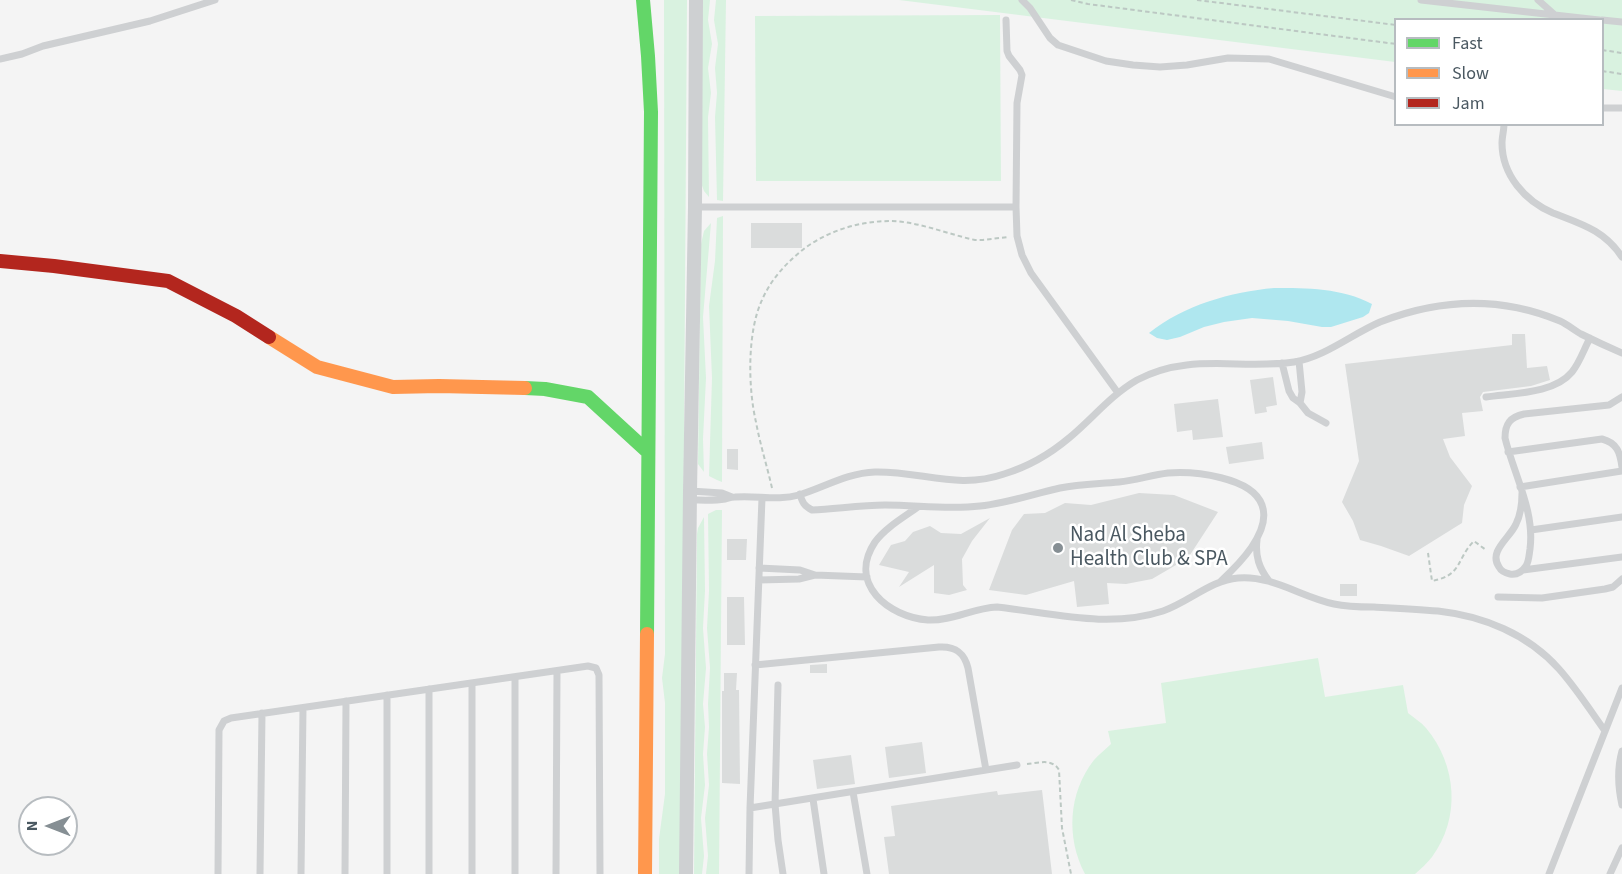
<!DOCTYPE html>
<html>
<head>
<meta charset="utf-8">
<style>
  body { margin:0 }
  #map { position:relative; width:1622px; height:874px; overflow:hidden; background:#f4f4f4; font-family:"Source Sans 3",sans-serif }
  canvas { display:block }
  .legend { position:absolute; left:1394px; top:18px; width:210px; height:108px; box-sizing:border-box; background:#fff; border:2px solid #b7bcc0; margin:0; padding:8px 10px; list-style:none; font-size:18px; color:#4a5861 }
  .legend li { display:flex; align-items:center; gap:12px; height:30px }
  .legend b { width:30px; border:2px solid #b7bcc0 }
  .north { position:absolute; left:18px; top:796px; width:60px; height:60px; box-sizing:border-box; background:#fff; border:2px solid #b7bcc0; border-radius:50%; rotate:270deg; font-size:16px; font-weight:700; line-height:24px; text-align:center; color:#4a5861 }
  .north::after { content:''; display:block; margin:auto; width:21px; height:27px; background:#868f94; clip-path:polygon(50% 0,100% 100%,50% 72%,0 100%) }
</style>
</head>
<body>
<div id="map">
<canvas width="1622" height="874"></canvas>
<ul class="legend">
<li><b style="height:8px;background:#63d668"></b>Fast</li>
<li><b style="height:8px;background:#ff974d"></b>Slow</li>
<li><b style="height:8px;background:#b3261e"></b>Jam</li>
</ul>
<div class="north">N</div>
</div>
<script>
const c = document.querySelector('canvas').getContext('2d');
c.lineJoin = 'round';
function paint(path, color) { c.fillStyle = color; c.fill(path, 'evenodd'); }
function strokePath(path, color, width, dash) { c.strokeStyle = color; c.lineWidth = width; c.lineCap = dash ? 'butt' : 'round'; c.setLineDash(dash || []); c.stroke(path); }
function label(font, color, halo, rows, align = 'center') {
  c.font = font + ' "Source Sans 3",sans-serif'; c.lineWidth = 5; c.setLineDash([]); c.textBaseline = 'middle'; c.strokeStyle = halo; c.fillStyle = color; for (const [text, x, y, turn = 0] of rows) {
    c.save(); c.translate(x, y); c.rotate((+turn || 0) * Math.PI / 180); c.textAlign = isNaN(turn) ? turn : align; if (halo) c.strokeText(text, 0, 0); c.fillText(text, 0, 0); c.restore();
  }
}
paint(new Path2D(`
  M 664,0 L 687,0 L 681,874 L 659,874 L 659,839 L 665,794 L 665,703 L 662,678 L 665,654 Z
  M 701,0 L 710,0 L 708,20 L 712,44 L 708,68 L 711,93 L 708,117 L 709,197 L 704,191 L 701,183 Z
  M 716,0 L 726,0 L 723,201 L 717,200 L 715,117 L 717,93 L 715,68 L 718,44 L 714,20 Z
  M 899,0 L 1622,0 L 1622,91 L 1603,89 L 1602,20 L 1396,20 L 1395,62 Z
  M 1000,15 L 1001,181 L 756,181 L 755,16 Z
  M 723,216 L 722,482 L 717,480 L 709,476 L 712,378 L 709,306 L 715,261 L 717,218 Z
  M 711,223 L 703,317 L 706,378 L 703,439 L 704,472 L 698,464 L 701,244 L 704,231 Z
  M 716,510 L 722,510 L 719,874 L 706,874 L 708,856 L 705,818 L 709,785 L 707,754 L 709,727 L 708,704 L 710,668 L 707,628 L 709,591 L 708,514 Z
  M 704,517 L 705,591 L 703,628 L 706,668 L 703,704 L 705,727 L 703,754 L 705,785 L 701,818 L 704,856 L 702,874 L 694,874 L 697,534 L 698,528 Z
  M 1318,658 L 1325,697 L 1403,685 L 1408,713 C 1414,718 1421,722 1426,728 C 1457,765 1461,818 1432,857 C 1427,863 1421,869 1415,874 L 1085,874 C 1066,838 1068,793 1094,760 C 1099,754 1106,749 1111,744 L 1108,731 L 1166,723 L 1161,683 Z`), '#d9f2e0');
paint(new Path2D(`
  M 1274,288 C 1307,288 1342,288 1372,304 L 1369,313 L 1363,317 L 1331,327 L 1322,327 L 1288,321 L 1252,318 L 1224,322 L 1204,327 L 1180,337 L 1167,340 L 1157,338 L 1149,333 C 1184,305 1231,292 1274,288 Z`), '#afe7ef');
paint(new Path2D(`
  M 751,223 L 802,223 L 802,248 L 751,248 Z
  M 1512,334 L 1525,334 L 1527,368 L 1547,366 L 1550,380 L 1531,386 L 1483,392 L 1480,397 L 1483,411 L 1462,413 L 1465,436 L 1443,439 L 1450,457 L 1472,486 L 1464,505 L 1462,523 L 1409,556 L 1381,546 L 1360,540 L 1353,521 L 1342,502 L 1359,461 L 1345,364 L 1512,345 Z
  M 1273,377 L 1277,405 L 1266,407 L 1267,412 L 1255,414 L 1250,380 Z
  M 1218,399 L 1223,437 L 1193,440 L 1192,430 L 1177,432 L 1174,404 Z
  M 1262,442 L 1264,459 L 1229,464 L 1226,447 Z
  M 727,449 L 738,449 L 738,470 L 727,469 Z
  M 1139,493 L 1174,495 L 1218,512 L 1188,558 L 1152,579 L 1126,584 L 1107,583 L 1109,604 L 1077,607 L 1074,581 L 1026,595 L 989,590 L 1012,530 L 1024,514 L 1045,513 L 1065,503 L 1091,505 Z
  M 990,518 L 972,541 L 962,559 L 963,585 L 967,590 L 949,595 L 934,593 L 934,565 L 899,587 L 909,572 L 879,565 L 891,545 L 905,541 L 913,532 L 930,526 L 941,533 L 961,534 Z
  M 727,539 L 747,539 L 746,560 L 727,560 Z
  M 1340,584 L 1357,584 L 1357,596 L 1340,596 Z
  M 727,597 L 744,597 L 745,645 L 727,645 Z
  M 827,664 L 827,673 L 810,673 L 810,665 Z
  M 724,673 L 737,673 L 736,690 L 739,690 L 740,784 L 722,783 L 722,691 L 724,691 Z
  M 922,742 L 926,773 L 889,778 L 885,747 Z
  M 851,755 L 855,784 L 817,789 L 813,760 Z
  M 1042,790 L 1052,874 L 889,874 L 884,837 L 895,836 L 891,806 L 997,791 L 998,795 Z`), '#dadcdc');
strokePath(new Path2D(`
  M 1071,0 L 1088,4 L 1396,44
  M 1197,0 L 1396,25
  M 1602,50 L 1622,53
  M 1602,71 L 1622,74
  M 772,488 C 767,466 760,444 756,422 C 748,388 747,332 762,300 C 771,279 787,262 805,248 C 830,230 860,221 891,221 C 920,222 947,234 975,240 L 983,240 L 1008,237
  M 1428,553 L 1432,581 C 1463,575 1456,559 1474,541 L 1486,550
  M 1027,764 C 1039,763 1052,758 1059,770 L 1062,828 L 1071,874`), '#bcc8c3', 2, [4.5, 3]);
strokePath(new Path2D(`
  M 1022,0 L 1030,8 L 1050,38 L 1058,45 L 1106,61 L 1133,65 L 1160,67 L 1187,65 L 1228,58 L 1269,59 L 1396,97
  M 1421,0 L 1599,20
  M 1538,0 L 1555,15
  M 1006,20 L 1007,51 L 1009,56 L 1020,70 L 1022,75 L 1017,103 L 1016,207 L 1017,236 L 1022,255 L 1031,273 L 1118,393
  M 1602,20 L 1622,22
  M 0,59 L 22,54 L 43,46 L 150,21 L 215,0
  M 1602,108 L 1622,108
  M 1504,124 C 1504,130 1502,137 1502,143 C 1502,175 1525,201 1553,213 C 1581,224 1604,230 1622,257
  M 695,207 L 1016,207
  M 1299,361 L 1302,392 L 1300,403
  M 1282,363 L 1289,391 L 1293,398 L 1300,403 L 1308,413 L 1326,423
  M 1486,397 C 1513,393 1554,394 1572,372 C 1580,362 1584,349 1590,338
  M 1508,452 L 1602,439 C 1617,443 1620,452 1622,467
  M 1520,487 L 1622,471
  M 690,491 L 722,493 L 732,497
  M 1522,493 C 1522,504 1521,514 1516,524 C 1510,538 1488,551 1499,567 C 1501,571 1505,573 1510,574 C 1516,575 1522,572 1526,566 C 1529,561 1529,555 1530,549 C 1535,511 1514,475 1505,438 C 1505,424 1510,417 1524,414 L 1609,405 L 1622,397
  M 800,494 C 802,502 804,506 812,510 C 836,509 860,505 885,505 C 917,505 948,510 980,506 C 1008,503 1033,494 1060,488 C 1080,484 1099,484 1119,482 C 1136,480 1152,475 1168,473 C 1194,471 1252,477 1262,505 C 1272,532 1238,565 1221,581
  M 690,500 C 701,500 714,501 725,499 C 729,498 730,497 735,497 C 756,495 778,501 799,495 C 825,487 847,473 875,472 C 921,471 958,490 1004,474 C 1027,467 1050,454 1069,438 C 1092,419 1111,395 1137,380 C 1189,352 1240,370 1294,362 C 1325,357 1352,334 1380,322 C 1439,299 1500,296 1560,321 C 1567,324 1574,330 1581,334 C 1595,341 1608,347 1622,353
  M 918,507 C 904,517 885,528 875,542 C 847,584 889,617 928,620 C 952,621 973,608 997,607 C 1052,613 1108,629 1163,611 C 1189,602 1211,580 1238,578 C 1272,575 1301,597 1334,604 C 1347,607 1361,607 1374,607 C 1395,608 1417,609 1438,611 C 1483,616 1528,634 1559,669 C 1576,688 1590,710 1605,731
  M 1531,530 L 1622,517
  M 1257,540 C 1255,556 1259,568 1269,581
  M 759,568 L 800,570 L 815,575
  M 1523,570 L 1622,557
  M 759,580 L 799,579 L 815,575 L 867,577
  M 1498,597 L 1542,598 L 1605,589 L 1613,587 L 1622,579
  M 755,665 L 939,647 C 955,646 964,652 968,668 L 986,770
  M 515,677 L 515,874
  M 472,683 L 472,874
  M 778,685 L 775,804 L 778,840 L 783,874
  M 1622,751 C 1617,769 1618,787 1622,805
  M 853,792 L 867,874
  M 813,799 L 824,874
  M 750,808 L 1017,765
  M 218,874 L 219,730 L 224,721 L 231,718 L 588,666 L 596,668 L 599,675 L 600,874
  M 260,874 L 262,713
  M 301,874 L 303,708
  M 345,874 L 346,701
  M 387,874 L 387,695
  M 429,874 L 429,689
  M 556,874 L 557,671
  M 749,874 L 750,808 L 762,498
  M 1549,874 L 1622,688
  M 1610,874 L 1622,848`), '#ced0d2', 7);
strokePath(new Path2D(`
  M 686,874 L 690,491 L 695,207 L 696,0`), '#ced0d2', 14);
strokePath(new Path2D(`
  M 643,0 L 648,56 L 651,112 L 647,634
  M 525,388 L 545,389 L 588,397 L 648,452`), '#63d668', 14);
strokePath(new Path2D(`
  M 269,337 L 317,367 L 393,387 L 439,386 L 525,388
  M 645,874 L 647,634`), '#ff974d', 14);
strokePath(new Path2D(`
  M 0,261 L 54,266 L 168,281 L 236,316 L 269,337`), '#b3261e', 14);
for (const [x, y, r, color] of [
  [1058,548,6,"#868f94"]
]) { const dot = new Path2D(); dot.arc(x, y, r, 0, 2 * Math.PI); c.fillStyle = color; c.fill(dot); strokePath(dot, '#fff', 2); }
label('21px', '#4a5861', '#fff', [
  ["Nad Al Sheba",1070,536],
  ["Health Club & SPA",1070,560]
], 'left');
</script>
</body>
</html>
